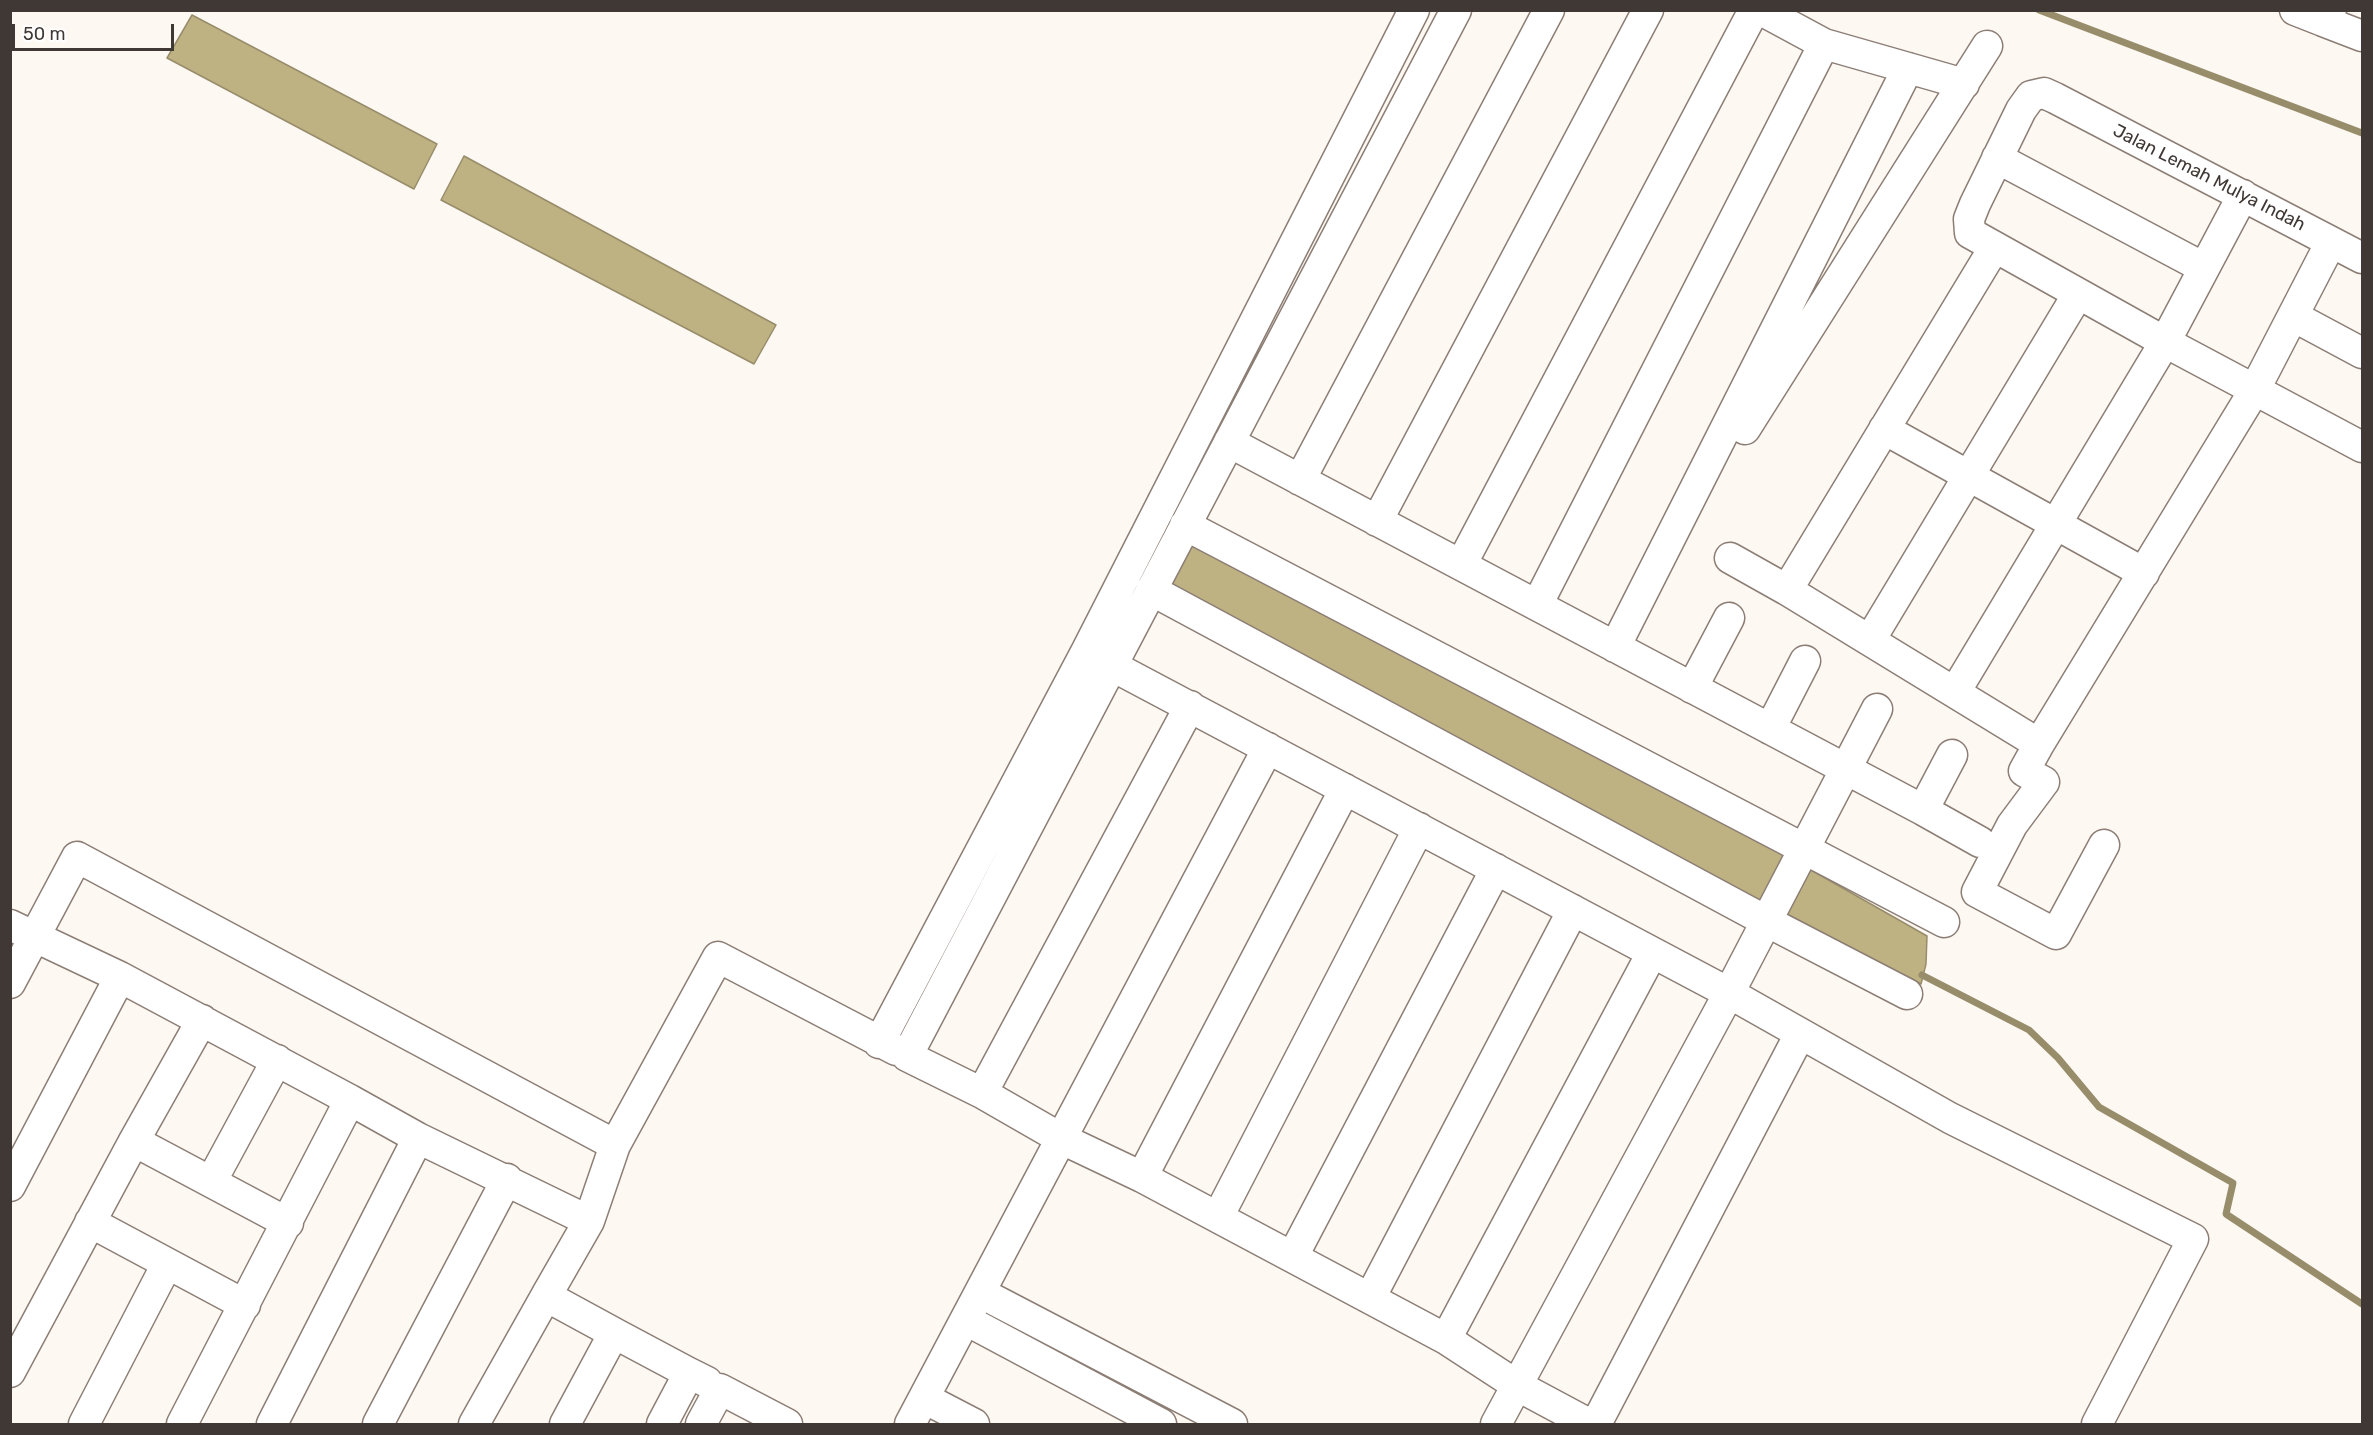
<!DOCTYPE html>
<html>
<head>
<meta charset="utf-8">
<style>
  body { margin:0 }
  #map { position:relative; width:2373px; height:1435px; overflow:hidden; background:#fef8f3; font-family:Rubik,sans-serif }
  canvas { display:block }
  .frame { position:absolute; inset:0; border:12px solid #3f3834; pointer-events:none }
  .scale { position:absolute; left:12px; top:24px; width:162px; height:27px; box-sizing:border-box; border:3px solid #3f3834; border-top:0; padding-left:8px; font-size:18px; line-height:21px; white-space:nowrap; color:#3f3834; -webkit-text-stroke:4px #fff; paint-order:stroke }
</style>
</head>
<body>
<div id="map">
<canvas width="2373" height="1435"></canvas>
<div class="frame"></div>
<div class="scale">50 m</div>
</div>
<script>
const c = document.querySelector('canvas').getContext('2d');
c.lineJoin = 'round';
function paint(path, color) { c.fillStyle = color; c.fill(path, 'evenodd'); }
function strokePath(path, color, width, dash) { c.strokeStyle = color; c.lineWidth = width; c.lineCap = dash ? 'butt' : 'round'; c.setLineDash(dash || []); c.stroke(path); }
function label(font, color, halo, rows, align = 'center') {
  c.font = font + ' Rubik,sans-serif'; c.lineWidth = 4.5; c.setLineDash([]); c.textBaseline = 'middle'; c.strokeStyle = halo; c.fillStyle = color; for (const [text, x, y, turn = 0] of rows) {
    c.save(); c.translate(x, y); c.rotate((+turn || 0) * Math.PI / 180); c.textAlign = isNaN(turn) ? turn : align; if (halo) c.strokeText(text, 0, 0); c.fillText(text, 0, 0); c.restore();
  }
}
const water = new Path2D(`
  M 192,15 L 437,144 L 414,189 L 167,58 Z
  M 464,156 L 776,325 L 754,364 L 441,200 Z
  M 1187,538 L 1787,852 L 1757,906 L 1162,583 Z
  M 1804,866 L 1927,936 L 1926,964 L 1921,984 L 1783,912 Z`);
paint(water, '#beb182');
strokePath(water, '#988d6b', 1.5);
strokePath(new Path2D(`
  M 2039,10 L 2362,133
  M 1922,975 L 2029,1030 L 2058,1058 L 2099,1107 L 2233,1183 L 2226,1214 L 2362,1304`), '#988d6b', 7);
const minor = new Path2D(`
  M 1456,10 L 907,1056 L 982,1093 L 1062,1139 L 1142,1177 L 1446,1339 L 1518,1386 L 1589,1424
  M 1761,10 L 1824,44 L 1964,84
  M 2295,10 L 2323,21 L 2331,10
  M 2323,21 L 2362,36
  M 1997,158 L 2204,268
  M 2243,195 L 2165,342 L 2362,447
  M 2293,316 L 2362,353
  M 1745,429 L 1987,46
  M 1884,429 L 2144,573
  M 1229,442 L 1923,810 L 1980,842
  M 1300,480 L 1549,10
  M 1377,521 L 1648,10
  M 1185,525 L 1944,922
  M 1730,558 L 1787,590 L 1994,248
  M 1461,565 L 1754,10
  M 1151,590 L 1766,921 L 1907,994
  M 1787,590 L 2039,744 L 2254,391 L 2331,242
  M 1537,605 L 1824,44
  M 1870,640 L 2078,294
  M 1615,647 L 1908,68
  M 1086,652 L 1414,10
  M 1692,688 L 1729,618
  M 1955,692 L 2165,342 L 1970,233 L 1969,219 L 1975,204 L 2021,110 L 2031,96 L 2044,93 L 2055,98 L 2362,258
  M 1770,729 L 1805,661
  M 2039,744 L 2024,771 L 2044,782 L 2012,825 L 1977,892 L 2056,934 L 2104,845
  M 1923,810 L 1952,755
  M 10,925 L 120,977 L 350,1100
  M 10,983 L 77,857 L 615,1145
  M 879,1043 L 1086,652 L 1729,993 L 1950,1118 L 2193,1239 L 2097,1424
  M 982,1093 L 1190,706
  M 134,1141 L 288,1223
  M 1142,1177 L 1345,789
  M 211,1182 L 277,1060
  M 10,1186 L 120,977
  M 1218,1217 L 1419,828
  M 90,1222 L 245,1305
  M 1293,1256 L 1496,869
  M 981,1293 L 1232,1424
  M 546,1296 L 589,1221 L 615,1145 L 718,957 L 896,1050
  M 1370,1298 L 1573,910
  M 966,1320 L 1161,1424
  M 1446,1339 L 1652,953
  M 10,1372 L 134,1141 L 202,1020
  M 924,1398 L 974,1424
  M 84,1424 L 167,1264
  M 182,1424 L 350,1100 L 418,1138 L 589,1221
  M 272,1424 L 418,1138
  M 378,1424 L 507,1179
  M 474,1424 L 546,1296 L 614,1333
  M 565,1424 L 614,1333 L 689,1373
  M 662,1424 L 689,1373 L 707,1382
  M 701,1424 L 720,1389 L 787,1424
  M 910,1424 L 1268,748
  M 1496,1424 L 1729,993 L 1877,709
  M 1596,1424 L 1800,1034`);
strokePath(minor, '#8c7e75', 33);
strokePath(minor, '#fff', 30);
label('18px', '#3f3834', '#fff', [
  ["Jalan Lemah Mulya Indah",2209,178,27]
]);
</script>
</body>
</html>
